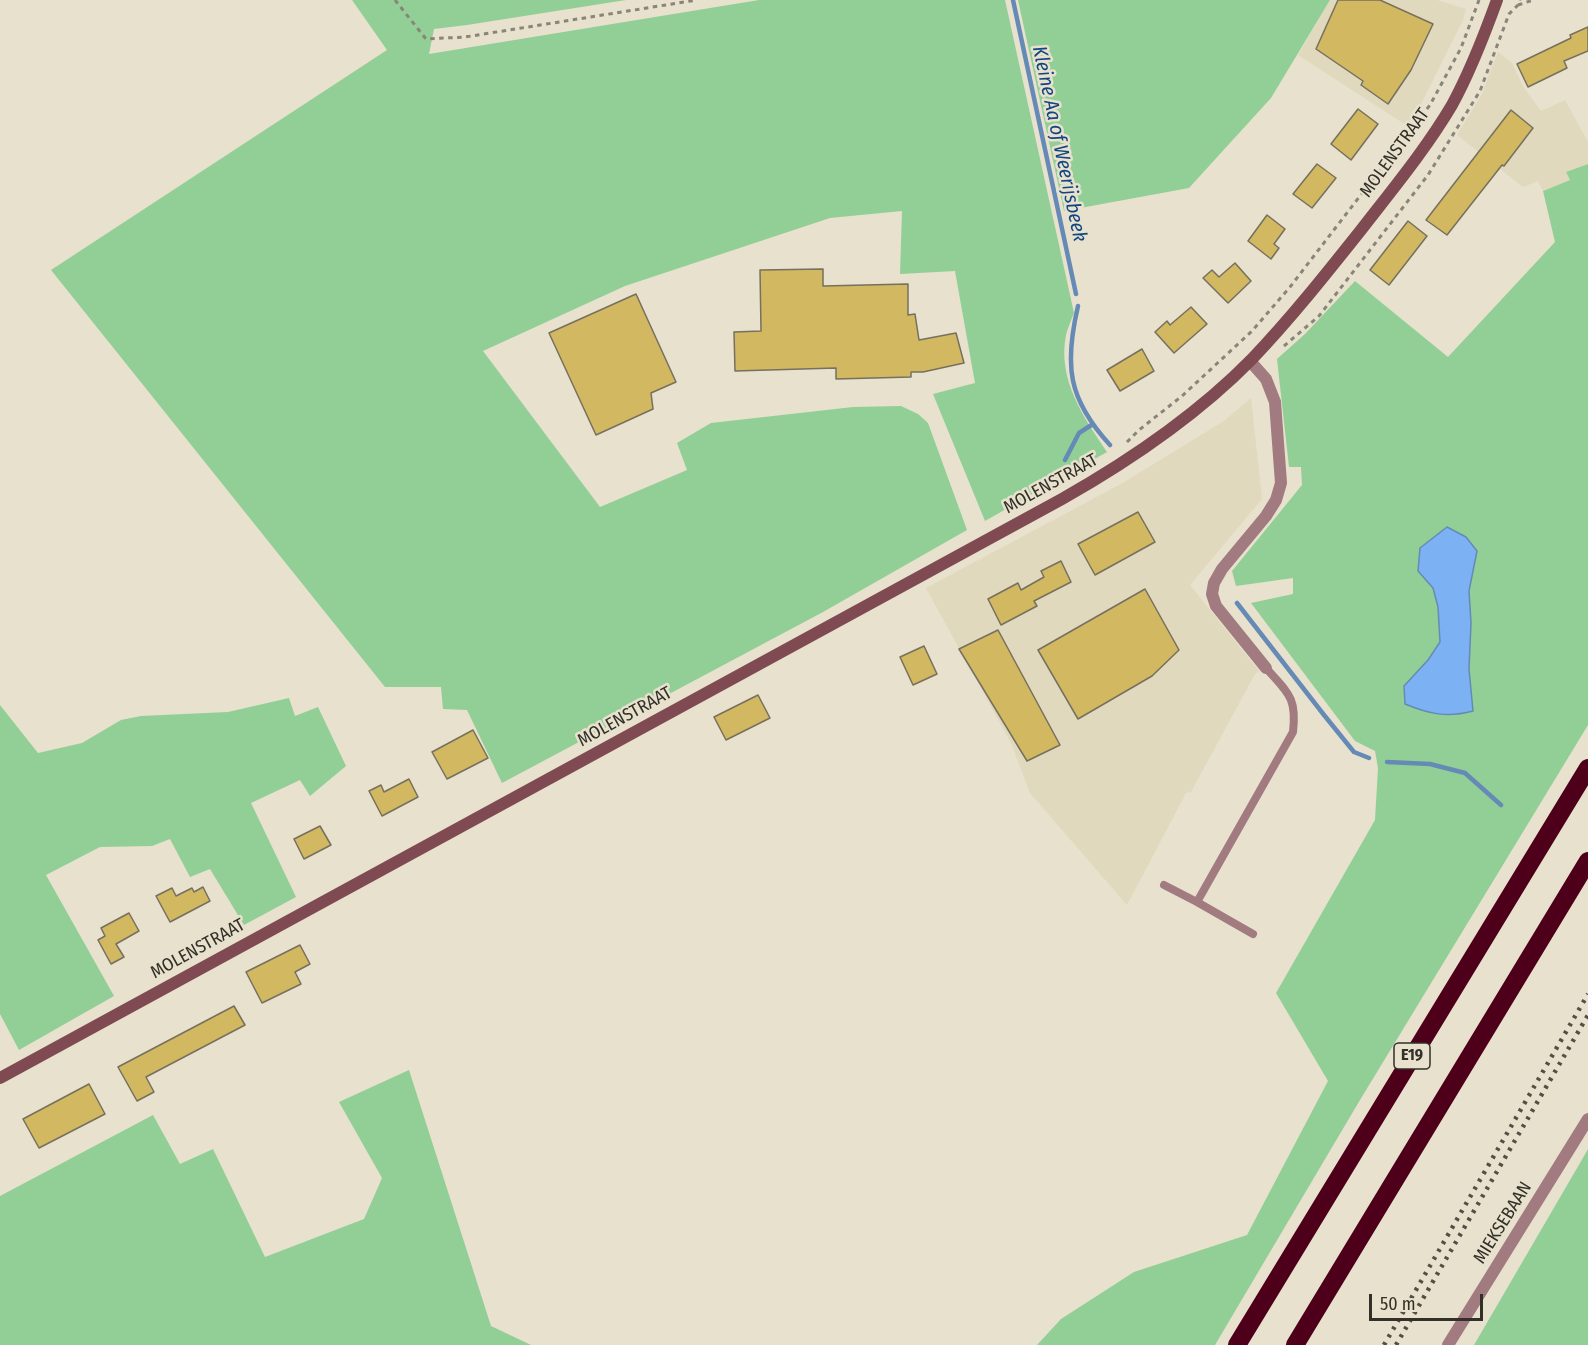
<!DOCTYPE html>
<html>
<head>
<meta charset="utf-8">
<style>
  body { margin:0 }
  #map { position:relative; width:1588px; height:1345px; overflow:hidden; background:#e7e1cd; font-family:"Fira Sans Condensed",sans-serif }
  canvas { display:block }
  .scale { position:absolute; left:1369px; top:1294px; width:114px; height:27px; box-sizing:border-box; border:3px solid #323028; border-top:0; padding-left:8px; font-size:18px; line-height:21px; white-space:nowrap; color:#323028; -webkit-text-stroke:4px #e7e1cd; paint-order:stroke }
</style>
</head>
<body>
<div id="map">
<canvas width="1588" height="1345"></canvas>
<div class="scale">50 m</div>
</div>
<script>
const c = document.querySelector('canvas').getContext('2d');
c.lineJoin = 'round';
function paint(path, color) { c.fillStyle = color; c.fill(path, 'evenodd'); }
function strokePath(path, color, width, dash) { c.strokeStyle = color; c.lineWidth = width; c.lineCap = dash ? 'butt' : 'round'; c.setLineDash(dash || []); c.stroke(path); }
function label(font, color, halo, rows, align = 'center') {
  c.font = font + ' "Fira Sans Condensed",sans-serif'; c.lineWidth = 5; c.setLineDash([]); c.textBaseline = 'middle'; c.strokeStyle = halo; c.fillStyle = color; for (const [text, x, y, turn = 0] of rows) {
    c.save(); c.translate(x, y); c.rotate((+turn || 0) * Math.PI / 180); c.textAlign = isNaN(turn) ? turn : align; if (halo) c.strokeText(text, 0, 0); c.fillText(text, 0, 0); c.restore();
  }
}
paint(new Path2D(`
  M 1330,0 L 1437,0 L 1466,9 L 1463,20 L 1420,106 L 1406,125 L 1298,55 Z
  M 1498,52 L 1512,63 L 1524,88 L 1541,111 L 1565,100 L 1588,142 L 1588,164 L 1566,172 L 1570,180 L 1543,191 L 1538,181 L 1523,187 L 1457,135 L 1482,94 Z
  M 1251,398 L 1262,499 L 1190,585 L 1259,671 L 1255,674 L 1191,792 L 1186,793 L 1127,905 L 1030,793 L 1012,745 L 926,588 L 1121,484 L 1224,421 Z`), '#e1d9bd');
paint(new Path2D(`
  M 352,0 L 626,0 L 467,25 L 434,29 L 429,54 L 759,0 L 1005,0 L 1074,313 C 1071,320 1068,328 1066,335 C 1057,379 1084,418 1107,452 L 985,521 L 933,394 L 975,383 L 955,271 L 900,274 L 902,211 L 830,218 L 625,286 L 483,351 L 600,507 L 687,470 L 677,443 L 711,423 L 853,407 L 901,406 L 918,414 L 928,423 L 967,530 L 823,612 L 502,783 L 467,710 L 443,709 L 441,687 L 385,687 L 51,270 L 387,50 Z
  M 1018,0 L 1330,0 L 1271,98 L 1189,188 L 1064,211 Z
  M 1588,164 L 1588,725 L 1360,1100 L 1215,1345 L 1037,1345 L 1061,1319 L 1134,1272 L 1247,1235 L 1328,1081 L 1276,993 L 1375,820 L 1378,768 L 1375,751 L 1355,741 L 1251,603 L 1293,594 L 1293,578 L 1236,586 L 1232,571 L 1302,485 L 1301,467 L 1289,467 L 1277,359 L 1305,334 L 1355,281 L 1448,357 L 1555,242 L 1543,191 L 1570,180 L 1566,172 Z
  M 289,698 L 295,716 L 318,707 L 346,766 L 310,796 L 300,780 L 251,803 L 296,897 L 244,925 L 210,869 L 190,877 L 170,839 L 152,846 L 100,847 L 46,875 L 114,996 L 19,1050 L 0,1014 L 0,705 L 38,753 L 82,743 L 121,720 L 141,716 L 228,712 Z
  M 409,1070 L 491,1326 L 531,1345 L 0,1345 L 0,1196 L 153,1115 L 180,1164 L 213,1149 L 265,1257 L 364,1219 L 382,1178 L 339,1102 Z
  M 1588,1149 L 1588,1345 L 1474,1345 L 1580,1163 Z`), '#92cf96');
const water = new Path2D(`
  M 1447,527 L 1466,537 L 1477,551 L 1469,591 L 1471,623 L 1469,669 L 1473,711 C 1447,718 1429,714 1405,704 L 1404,686 L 1428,660 L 1440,642 L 1438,607 L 1433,588 L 1418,571 L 1420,548 Z`);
paint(water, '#7cb1f3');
strokePath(water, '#668ab6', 1.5);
strokePath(new Path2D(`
  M 1013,0 L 1076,294
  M 1078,306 C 1064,366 1068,399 1110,445
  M 1065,460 L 1079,433 L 1093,424
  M 1237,603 L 1324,715 L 1354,752 L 1369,758
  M 1387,762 L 1430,764 L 1465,773 L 1501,805`), '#668ab6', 4.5);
const building = new Path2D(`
  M 1338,0 L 1380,0 L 1433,24 L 1411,70 L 1388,104 L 1361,85 L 1363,81 L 1316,49 Z
  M 1588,27 L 1588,51 L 1564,61 L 1567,68 L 1528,87 L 1517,64 L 1571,38 L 1570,35 Z
  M 1358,109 L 1378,124 L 1351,160 L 1331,144 Z
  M 1511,110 L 1533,128 L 1504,166 L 1502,165 L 1447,235 L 1426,220 Z
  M 1317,164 L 1336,178 L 1312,208 L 1293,194 Z
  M 1267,215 L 1285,229 L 1274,244 L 1279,248 L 1271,259 L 1248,241 Z
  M 1408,221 L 1427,236 L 1389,285 L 1370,270 Z
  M 1235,263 L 1251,281 L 1228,303 L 1203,278 L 1212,270 L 1219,277 Z
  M 823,269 L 823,286 L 908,284 L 908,315 L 915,314 L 919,340 L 956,333 L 964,363 L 923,372 L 911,372 L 911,377 L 836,379 L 836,368 L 735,371 L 734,332 L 761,331 L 760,270 Z
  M 636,294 L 676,382 L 651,393 L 653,409 L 596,435 L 549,333 Z
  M 1191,307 L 1207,324 L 1174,353 L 1155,332 L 1167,321 L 1170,325 Z
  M 1142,349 L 1154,371 L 1120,391 L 1107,370 Z
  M 1138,512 L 1155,542 L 1095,575 L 1078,544 Z
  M 1061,561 L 1071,582 L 1034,601 L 1037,606 L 1001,625 L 988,599 L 1018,583 L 1021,590 L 1044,577 L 1041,571 Z
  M 1145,589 L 1179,650 L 1152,676 L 1078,719 L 1038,650 Z
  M 998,630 L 1060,745 L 1027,761 L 959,649 Z
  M 924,646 L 937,674 L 913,685 L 900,657 Z
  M 758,695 L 770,718 L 726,740 L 714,717 Z
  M 473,730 L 488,758 L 447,779 L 432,752 Z
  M 409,779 L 418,797 L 382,816 L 369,791 L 381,785 L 384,792 Z
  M 320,826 L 331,845 L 304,859 L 294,839 Z
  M 203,887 L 210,901 L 170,922 L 156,896 L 172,888 L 176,896 L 192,888 L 194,892 Z
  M 129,913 L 139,931 L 116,944 L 124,957 L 111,964 L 98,940 L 105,936 L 101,928 Z
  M 300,945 L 310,964 L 295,972 L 301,984 L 262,1003 L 246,972 Z
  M 234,1006 L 245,1025 L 146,1077 L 154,1092 L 137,1101 L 118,1067 Z
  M 89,1084 L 105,1114 L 39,1148 L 23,1119 Z`);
paint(building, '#d1b861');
strokePath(building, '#76705e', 1.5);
strokePath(new Path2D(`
  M 395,0 L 426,39 L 465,37 L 697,0
  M 1518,5 L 1533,0
  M 1284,346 L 1319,316 L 1428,175 L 1480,91 L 1509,14 L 1518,5 L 1520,0
  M 1127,442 L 1139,430 L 1182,396 L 1252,331 L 1290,287 L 1430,105 L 1461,48 L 1479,0`), '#898578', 3, [4.5, 4.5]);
strokePath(new Path2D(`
  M 1164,885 L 1197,902
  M 1253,934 L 1197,902 L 1293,732 C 1297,697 1288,693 1266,668`), '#a27b80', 8);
strokePath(new Path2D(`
  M 1250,361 L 1266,379 L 1275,402 L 1281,483 L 1276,500 L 1266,516 L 1222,569 L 1214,583 L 1212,594 L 1216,606 L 1266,668`), '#a27b80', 12);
strokePath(new Path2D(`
  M 1448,1345 L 1588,1119`), '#a27b80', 12);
strokePath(new Path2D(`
  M 0,1078 L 1062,499 C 1131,460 1196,416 1252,359 C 1291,318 1326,274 1361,230 C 1392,190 1426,149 1452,105 C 1470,72 1484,36 1497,0`), '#804a53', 12);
strokePath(new Path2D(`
  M 1237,1345 L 1588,768
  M 1295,1345 L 1588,861`), '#4e001a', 18);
strokePath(new Path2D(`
  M 1384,1345 L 1588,994
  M 1396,1345 L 1588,1015`), '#524f45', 4.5, [3, 6]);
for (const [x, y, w] of [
  [1412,1056,36]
]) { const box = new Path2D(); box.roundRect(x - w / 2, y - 13, w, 26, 4.5); c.fillStyle = '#e7e1cd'; c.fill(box); strokePath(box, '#323028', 1.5); }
label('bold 16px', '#323028', null, [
  ["E19",1412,1056]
]);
label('18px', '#323028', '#e7e1cd', [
  ["MOLENSTRAAT",1395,153,-54],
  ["MOLENSTRAAT",1051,484,-29],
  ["MOLENSTRAAT",625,717,-29],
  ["MOLENSTRAAT",198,949,-29],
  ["MIEKSEBAAN",1503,1223,-58]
]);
label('italic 20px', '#114681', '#e7e1cd', [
  ["Kleine Aa of Weerijsbeek",1059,144,78]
]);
</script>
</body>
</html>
